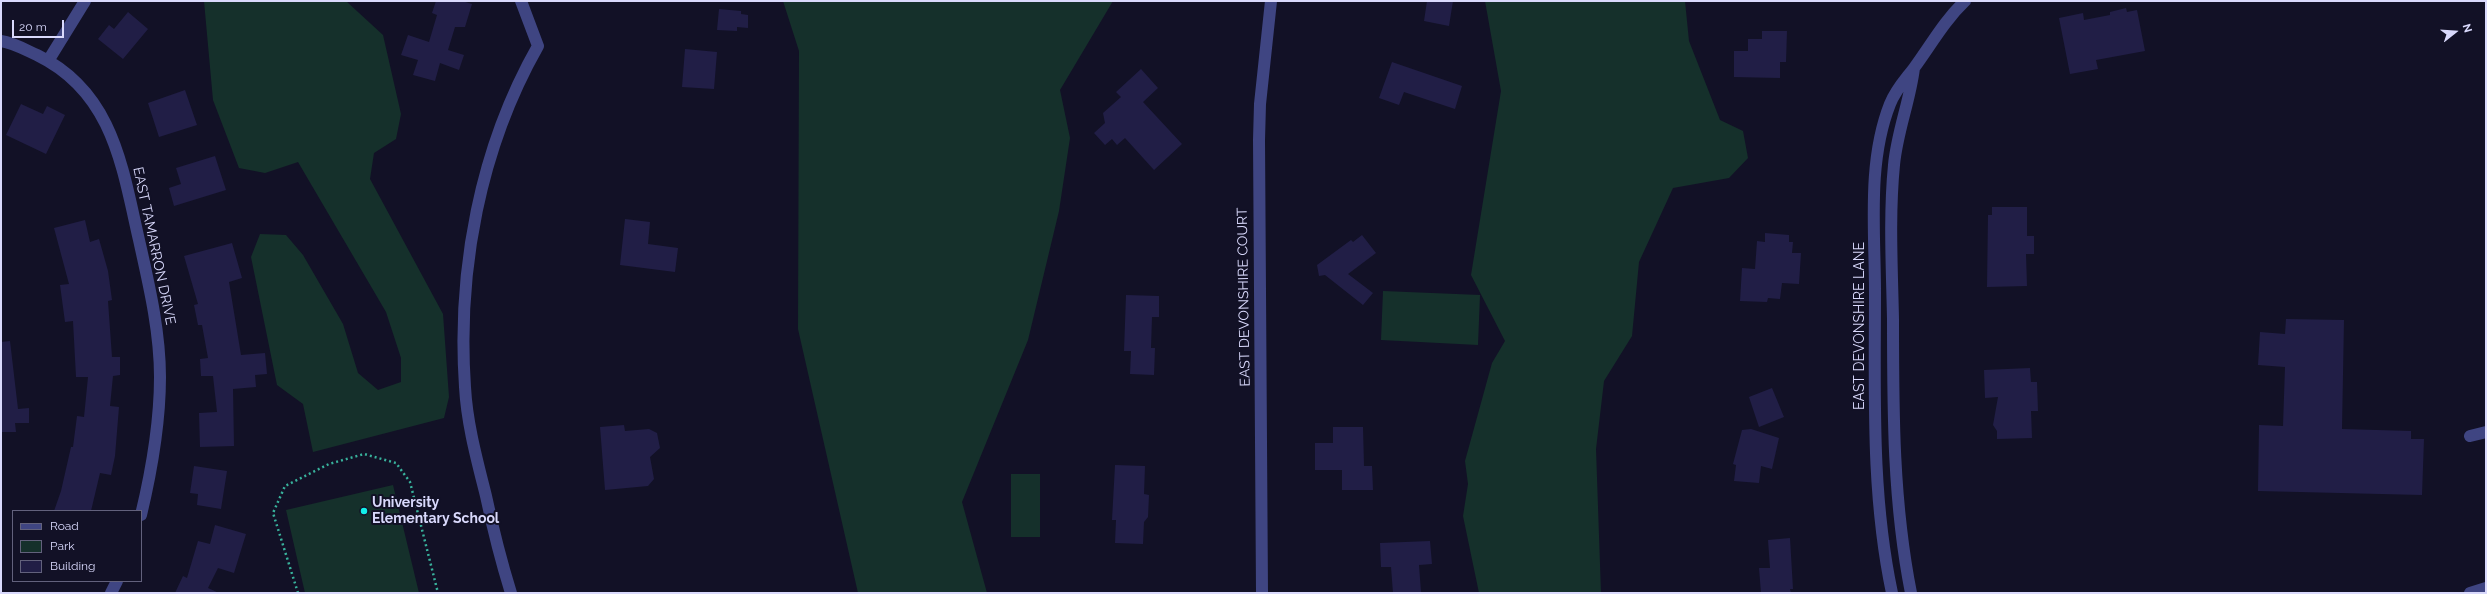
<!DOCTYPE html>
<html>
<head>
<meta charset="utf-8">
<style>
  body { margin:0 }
  #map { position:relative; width:2487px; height:594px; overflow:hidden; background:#121126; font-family:Raleway,sans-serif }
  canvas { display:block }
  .frame { position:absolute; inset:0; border:2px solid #d9d9fc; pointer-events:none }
  .legend { position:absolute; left:12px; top:510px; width:130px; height:72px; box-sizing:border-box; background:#121126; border:1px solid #62617c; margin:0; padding:5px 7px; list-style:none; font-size:12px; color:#d9d9fc }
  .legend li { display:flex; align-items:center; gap:8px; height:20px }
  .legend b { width:20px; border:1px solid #62617c }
  .north { position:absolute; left:2435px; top:12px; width:40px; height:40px; -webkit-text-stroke:3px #121126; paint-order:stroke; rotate:73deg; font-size:11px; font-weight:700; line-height:16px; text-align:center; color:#d9d9fc }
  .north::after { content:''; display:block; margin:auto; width:14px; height:18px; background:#d9d9fc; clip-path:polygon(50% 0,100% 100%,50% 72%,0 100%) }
  .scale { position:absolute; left:12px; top:20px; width:52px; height:18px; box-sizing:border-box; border:2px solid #d9d9fc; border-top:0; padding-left:5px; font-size:12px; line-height:14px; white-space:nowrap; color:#d9d9fc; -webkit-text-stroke:3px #121126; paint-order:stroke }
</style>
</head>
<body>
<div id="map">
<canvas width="2487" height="594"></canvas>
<div class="frame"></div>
<ul class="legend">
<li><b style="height:5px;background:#3f4582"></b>Road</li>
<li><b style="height:11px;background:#15302b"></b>Park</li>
<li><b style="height:11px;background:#211e46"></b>Building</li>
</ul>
<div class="north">N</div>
<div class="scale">20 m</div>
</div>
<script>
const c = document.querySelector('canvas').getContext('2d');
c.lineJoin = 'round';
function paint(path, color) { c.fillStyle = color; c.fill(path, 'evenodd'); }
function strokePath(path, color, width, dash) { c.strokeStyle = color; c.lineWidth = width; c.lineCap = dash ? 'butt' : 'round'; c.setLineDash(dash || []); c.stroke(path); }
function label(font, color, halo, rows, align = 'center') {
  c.font = font + ' Raleway,sans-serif'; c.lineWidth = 4; c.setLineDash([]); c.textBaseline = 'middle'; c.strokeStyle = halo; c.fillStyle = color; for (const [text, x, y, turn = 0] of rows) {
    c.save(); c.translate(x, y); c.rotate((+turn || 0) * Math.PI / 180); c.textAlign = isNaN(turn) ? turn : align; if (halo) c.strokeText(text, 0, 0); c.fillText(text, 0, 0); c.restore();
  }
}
paint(new Path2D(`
  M 204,1 L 346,1 L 383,35 L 401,114 L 396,139 L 374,153 L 370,179 L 443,314 L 449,397 L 444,418 L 313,452 L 303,404 L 277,385 L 251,257 L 260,234 L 286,235 L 303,255 L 343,324 L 358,373 L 378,390 L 401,382 L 401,358 L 386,312 L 298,162 L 265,173 L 239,168 L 213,100 Z
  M 783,1 L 1113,1 L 1060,90 L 1070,138 L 1059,211 L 1028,340 L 962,502 L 987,593 L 858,593 L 798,329 L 799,51 Z
  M 1485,1 L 1685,1 L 1689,41 L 1720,120 L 1743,131 L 1748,158 L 1729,178 L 1673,188 L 1639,262 L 1632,336 L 1604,381 L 1596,449 L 1601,593 L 1479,593 L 1463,516 L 1468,484 L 1465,461 L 1492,363 L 1505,341 L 1471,275 L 1501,91 Z
  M 1383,291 L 1480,295 L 1478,345 L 1381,340 Z
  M 1011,474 L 1040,474 L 1040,537 L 1011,537 Z
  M 393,485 L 419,593 L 305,593 L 286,510 Z`), '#15302b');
paint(new Path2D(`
  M 436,1 L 462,1 L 472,4 L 465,27 L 455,27 L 448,50 L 464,55 L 459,70 L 440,63 L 435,81 L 413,75 L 418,60 L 401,55 L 408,35 L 429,42 L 437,15 L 432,13 Z
  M 1427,1 L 1453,1 L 1449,26 L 1424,21 Z
  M 2126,8 L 2127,12 L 2137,10 L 2145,51 L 2096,60 L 2098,69 L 2070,74 L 2059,18 L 2083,13 L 2084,20 L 2110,15 L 2110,12 Z
  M 719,9 L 741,11 L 741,14 L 748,15 L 748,28 L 737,27 L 737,31 L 717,30 Z
  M 128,12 L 148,29 L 123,59 L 98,39 L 109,25 L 114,29 Z
  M 1762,31 L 1787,31 L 1786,62 L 1780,62 L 1780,78 L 1734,77 L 1734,51 L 1748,51 L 1748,39 L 1762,39 Z
  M 685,49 L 717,52 L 714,89 L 682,87 Z
  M 1392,62 L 1462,86 L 1455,109 L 1404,92 L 1399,105 L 1379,98 Z
  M 1141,69 L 1158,88 L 1143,102 L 1182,144 L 1154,170 L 1125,138 L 1117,145 L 1112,139 L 1105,145 L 1094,133 L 1105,123 L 1103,113 L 1121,97 L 1116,92 Z
  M 185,90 L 197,125 L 159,137 L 148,103 Z
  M 21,104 L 43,114 L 47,106 L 65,115 L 46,154 L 6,135 Z
  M 215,156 L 226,190 L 174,206 L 169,188 L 181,184 L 176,168 Z
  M 1992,207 L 2027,207 L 2027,236 L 2034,236 L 2034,254 L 2026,254 L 2027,286 L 1987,287 L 1988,215 L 1992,215 Z
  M 625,219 L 650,222 L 648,244 L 678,248 L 675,272 L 620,265 Z
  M 85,220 L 90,242 L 99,239 L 108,271 L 112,300 L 108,301 L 112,357 L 120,357 L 120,375 L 113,376 L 110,406 L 119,407 L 115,456 L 111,475 L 100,473 L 91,511 L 54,511 L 61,491 L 71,447 L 73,447 L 77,416 L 84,417 L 88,377 L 76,377 L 73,321 L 65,322 L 60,285 L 69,284 L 54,228 Z
  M 1765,233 L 1789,235 L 1789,242 L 1793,242 L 1792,253 L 1801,253 L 1799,284 L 1782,283 L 1780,299 L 1768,298 L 1767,302 L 1740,301 L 1742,268 L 1755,269 L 1757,241 L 1765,242 Z
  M 1362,235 L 1376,253 L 1348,274 L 1373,293 L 1363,305 L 1325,275 L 1319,276 L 1317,265 L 1351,240 L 1353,242 Z
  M 232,243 L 242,278 L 229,282 L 241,355 L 265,353 L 267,374 L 255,375 L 256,387 L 233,389 L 234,446 L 200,447 L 199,413 L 217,412 L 213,376 L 201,376 L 200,359 L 208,358 L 202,325 L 198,325 L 194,305 L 198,304 L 184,256 Z
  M 1126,295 L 1159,296 L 1159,317 L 1152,317 L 1151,348 L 1155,348 L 1154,375 L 1130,374 L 1131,351 L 1124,351 Z
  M 2286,319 L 2344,320 L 2342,429 L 2411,431 L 2411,439 L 2424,439 L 2422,495 L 2258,491 L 2259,425 L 2283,426 L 2285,367 L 2258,365 L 2260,332 L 2285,334 Z
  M 10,341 L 18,409 L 29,408 L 29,423 L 15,423 L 16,432 L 1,432 L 1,342 Z
  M 2030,368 L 2031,382 L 2037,382 L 2038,411 L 2031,411 L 2032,438 L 1997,439 L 1997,431 L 1993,425 L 1998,397 L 1985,398 L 1984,370 Z
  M 1772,388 L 1784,417 L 1759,427 L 1749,397 Z
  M 624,425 L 625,431 L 649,429 L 657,433 L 660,448 L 650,457 L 654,479 L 648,486 L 605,490 L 600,427 Z
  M 1333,427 L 1363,427 L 1364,466 L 1372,466 L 1373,490 L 1342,490 L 1342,470 L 1315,470 L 1315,443 L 1333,443 Z
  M 1751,429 L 1779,438 L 1772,469 L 1761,466 L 1759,483 L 1734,481 L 1736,465 L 1733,464 L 1742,430 Z
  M 1115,465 L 1145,466 L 1144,494 L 1149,495 L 1148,517 L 1144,522 L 1143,544 L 1115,543 L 1116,520 L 1112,520 Z
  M 194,466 L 227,471 L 221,509 L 197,505 L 198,494 L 190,493 Z
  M 215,525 L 246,534 L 234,573 L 218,568 L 208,588 L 219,593 L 175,593 L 183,576 L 187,578 L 198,541 L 210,544 Z
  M 1790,538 L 1793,589 L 1790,589 L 1791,593 L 1761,593 L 1759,568 L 1770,568 L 1768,540 Z
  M 1430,541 L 1432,564 L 1419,565 L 1421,592 L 1393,593 L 1391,567 L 1381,567 L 1380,543 Z`), '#211e46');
strokePath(new Path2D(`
  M 298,593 L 273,513 L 285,486 L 329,464 L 364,454 L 396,463 L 410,482 L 438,593`), '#38b19b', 2.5, [2, 3]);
strokePath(new Path2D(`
  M 1,41 C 14,43 26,50 37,55 C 113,92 122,166 139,240 C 149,285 160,331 160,377 C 160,424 152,469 141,515
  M 48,61 L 85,1
  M 2470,436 L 2486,432
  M 111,593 L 117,581
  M 511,593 C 501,561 493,529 486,496 C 477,460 467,424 465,387 C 457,270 480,148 538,46 L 521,1
  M 1262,593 L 1259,140 L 1260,104 L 1271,1
  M 1892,593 C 1871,494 1875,393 1875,292 C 1875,231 1867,162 1890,104 C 1896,89 1905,80 1914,68 C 1931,45 1944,21 1965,1
  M 1911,593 C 1893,502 1893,412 1893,319 C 1892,268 1889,216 1894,165 C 1897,132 1910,101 1914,68
  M 2470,593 L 2486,588`), '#3f4582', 12);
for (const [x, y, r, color] of [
  [364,511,4,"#12efe9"]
]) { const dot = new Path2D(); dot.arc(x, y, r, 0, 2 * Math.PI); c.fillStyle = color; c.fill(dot); strokePath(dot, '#121126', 1.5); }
label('14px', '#d9d9fc', '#121126', [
  ["EAST TAMARRON DRIVE",154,246,78],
  ["EAST DEVONSHIRE COURT",1244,297,-91],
  ["EAST DEVONSHIRE LANE",1860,326,-90]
]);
label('bold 14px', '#d9d9fc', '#121126', [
  ["University",372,503],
  ["Elementary School",372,519]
], 'left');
</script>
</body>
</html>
